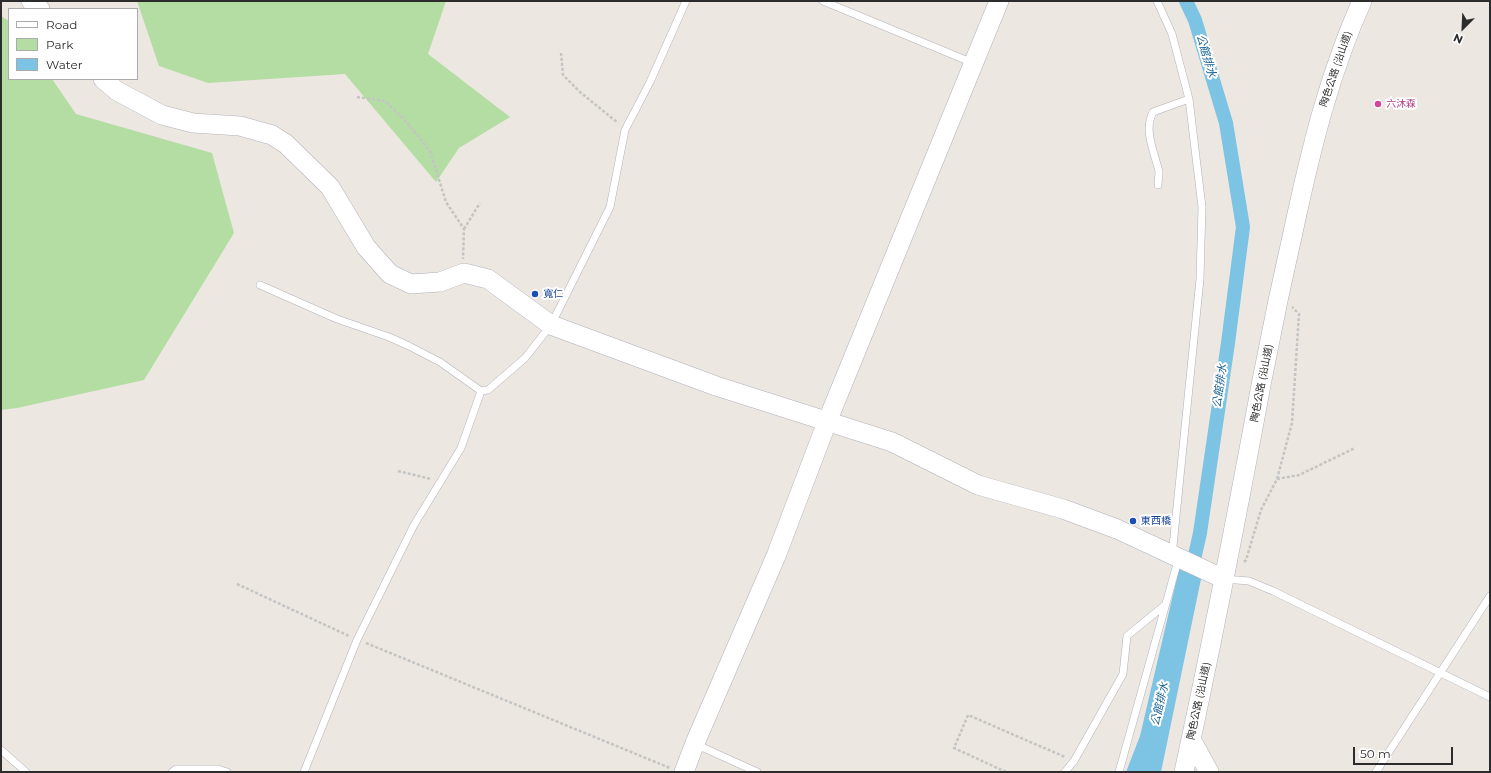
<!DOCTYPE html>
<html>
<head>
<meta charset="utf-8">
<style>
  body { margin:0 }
  #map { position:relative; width:1491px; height:773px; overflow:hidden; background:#ece7e0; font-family:Montserrat,sans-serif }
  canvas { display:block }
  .frame { position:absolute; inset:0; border:2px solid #2c2c2c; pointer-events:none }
  .legend { position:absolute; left:8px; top:8px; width:130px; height:72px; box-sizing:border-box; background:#fff; border:1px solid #ababab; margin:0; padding:5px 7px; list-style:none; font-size:12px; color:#2c2c2c }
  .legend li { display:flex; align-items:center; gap:8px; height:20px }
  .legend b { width:20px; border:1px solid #ababab }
  .north { position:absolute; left:1443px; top:8px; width:40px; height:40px; -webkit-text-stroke:3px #fff; paint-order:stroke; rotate:204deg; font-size:11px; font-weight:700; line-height:16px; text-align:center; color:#2c2c2c }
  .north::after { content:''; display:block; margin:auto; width:14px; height:18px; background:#2c2c2c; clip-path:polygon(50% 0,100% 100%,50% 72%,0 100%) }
  .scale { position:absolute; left:1353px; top:747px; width:100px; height:18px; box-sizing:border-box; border:2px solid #2c2c2c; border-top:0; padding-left:5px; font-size:12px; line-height:14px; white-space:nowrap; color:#2c2c2c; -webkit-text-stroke:3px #fff; paint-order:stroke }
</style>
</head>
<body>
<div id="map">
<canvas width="1491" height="773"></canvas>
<div class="frame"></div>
<ul class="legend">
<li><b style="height:5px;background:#fff"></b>Road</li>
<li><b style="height:11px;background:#b3dda2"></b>Park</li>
<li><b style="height:11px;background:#7dc3e4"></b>Water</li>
</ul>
<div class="north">N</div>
<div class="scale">50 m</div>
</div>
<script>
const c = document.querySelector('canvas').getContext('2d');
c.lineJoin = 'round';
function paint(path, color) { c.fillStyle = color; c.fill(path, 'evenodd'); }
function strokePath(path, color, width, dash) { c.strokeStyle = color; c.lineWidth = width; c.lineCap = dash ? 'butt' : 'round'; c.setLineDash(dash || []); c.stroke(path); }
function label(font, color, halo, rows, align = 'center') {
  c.font = font + ' Montserrat,"Noto Sans TC",sans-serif'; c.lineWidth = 4; c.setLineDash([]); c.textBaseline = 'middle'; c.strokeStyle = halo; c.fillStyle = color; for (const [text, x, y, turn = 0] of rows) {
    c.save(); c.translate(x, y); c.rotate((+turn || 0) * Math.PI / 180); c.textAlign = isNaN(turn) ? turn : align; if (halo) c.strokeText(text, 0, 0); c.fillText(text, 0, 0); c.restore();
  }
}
paint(new Path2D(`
  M 137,1 L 446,1 L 428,54 L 510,117 L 459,148 L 436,182 L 345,74 L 208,83 L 159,66 Z
  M 1,16 L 9,21 L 9,79 L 52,79 L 76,114 L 212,153 L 234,233 L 144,380 L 17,408 L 1,410 Z`), '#b3dda2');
paint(new Path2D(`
  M 1179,569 L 1201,579 L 1161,772 L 1126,772 L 1140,736 Z`), '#7dc3e4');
strokePath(new Path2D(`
  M 1186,1 L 1195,20 L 1226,123 L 1243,227 L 1228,343 L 1200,533 L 1191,573`), '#7dc3e4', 14);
const lane = new Path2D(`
  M 823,1 L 973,63
  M 1158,185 C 1158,181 1159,176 1159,172 C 1155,153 1143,131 1153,112 L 1189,99
  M 260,285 L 337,319 L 389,337 L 409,346 L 440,362 L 481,391 L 488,390 L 525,358 L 551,325 L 610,207 L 625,130 L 650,82 L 686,1
  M 1224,579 L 1249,581 L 1273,591 L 1490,697
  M 695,744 L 757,772
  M 1,750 L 26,772
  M 172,772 L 176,769 L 218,769 L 227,772
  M 304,772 L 357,640 L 414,525 L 461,448 L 481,391
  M 1065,772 L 1074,761 L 1123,674 L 1127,636 L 1165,605
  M 1119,772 L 1177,564 L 1172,556 L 1200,279 L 1202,207 L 1189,99 L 1172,34 L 1157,1
  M 1376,772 L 1490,596`);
const secondary = new Path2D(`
  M 31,1 L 40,9
  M 103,79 L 117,91 L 162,115 L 193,123 L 240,126 L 272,135 L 286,144 L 330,187 L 366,247 L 390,274 L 411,284 L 440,282 L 464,273 L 488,279 L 551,325 L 716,386 L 892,442 L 978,485 L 1063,509 L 1117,529 L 1224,579
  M 1191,739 L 1209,772
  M 684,772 L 695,743 L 776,556 L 827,422 L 999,1
  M 1184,772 C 1212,643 1237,515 1261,385 C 1272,328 1284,271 1297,214 C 1313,141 1331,70 1362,1`);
strokePath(lane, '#b0b1bb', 8);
strokePath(secondary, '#b0b1bb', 20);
strokePath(new Path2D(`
  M 561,53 L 563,75 L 580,92 L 618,123
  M 357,97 L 385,101 L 403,118 L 430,151 L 446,202 L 464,229 L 463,259
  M 464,229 L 480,203
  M 398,471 L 431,479
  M 1277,479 L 1299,475 L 1355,448
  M 1244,562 L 1246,560 L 1261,510 L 1277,479 L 1292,423 L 1299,314 L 1292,307
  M 237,584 L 349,636
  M 366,643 L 670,768
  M 1006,772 L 954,748 L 968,715 L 1065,757`), '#c4c4c4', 2.5, [3, 2]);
strokePath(lane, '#fff', 7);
strokePath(secondary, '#fff', 19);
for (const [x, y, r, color] of [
  [1378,104,4,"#d1479c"],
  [535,294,4,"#1a4fb4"],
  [1133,521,4,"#1a4fb4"]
]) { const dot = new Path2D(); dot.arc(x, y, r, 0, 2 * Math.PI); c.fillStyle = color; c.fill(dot); strokePath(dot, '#fff', 1.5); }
label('10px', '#2c2c2c', '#fff', [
  ["陶色公路 (沿山道)",1336,69,-71],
  ["陶色公路 (沿山道)",1262,383,-79],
  ["陶色公路 (沿山道)",1199,701,-78]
]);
label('10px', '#b23c85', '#fff', [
  ["六沐森",1386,104]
], 'left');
label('10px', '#164399', '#fff', [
  ["寬仁",543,294],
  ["東西橋",1141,521]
], 'left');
label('italic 11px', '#1a6291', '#fff', [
  ["公館排水",1206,56,74],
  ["公館排水",1220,386,-82],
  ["公館排水",1160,704,-77]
]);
</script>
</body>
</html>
